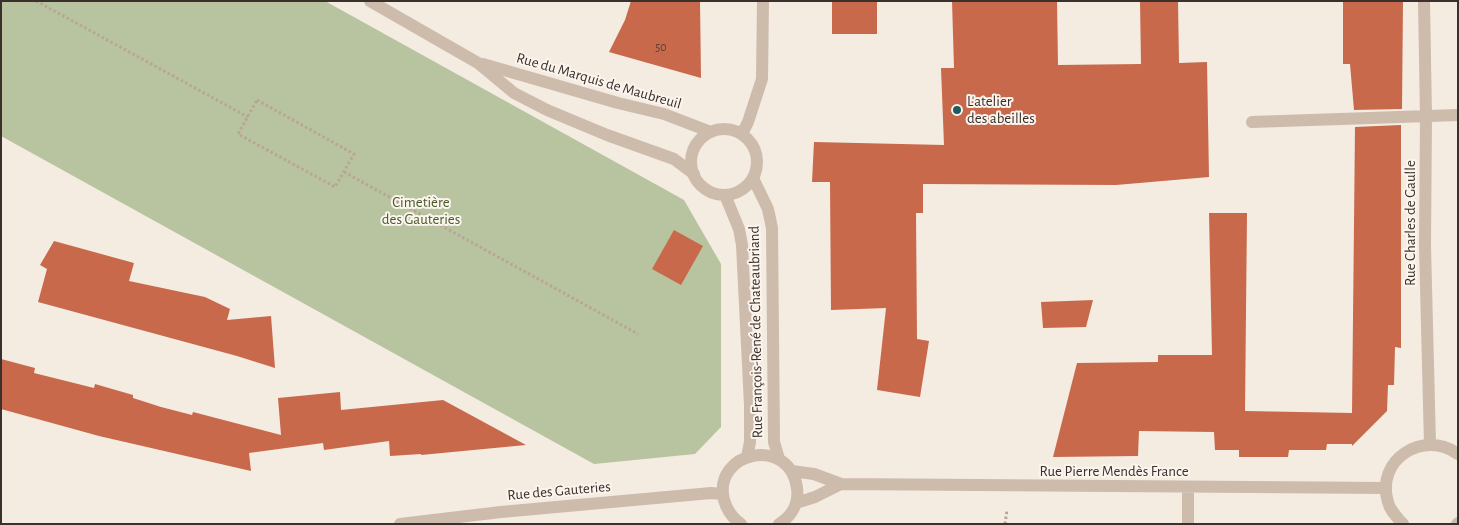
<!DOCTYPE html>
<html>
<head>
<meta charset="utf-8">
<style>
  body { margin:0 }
  #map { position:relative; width:1459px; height:525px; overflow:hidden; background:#f4ebe1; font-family:"Alegreya Sans",sans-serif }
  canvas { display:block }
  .frame { position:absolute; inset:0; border:2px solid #3b302b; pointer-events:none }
</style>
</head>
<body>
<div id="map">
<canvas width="1459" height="525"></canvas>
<div class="frame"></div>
</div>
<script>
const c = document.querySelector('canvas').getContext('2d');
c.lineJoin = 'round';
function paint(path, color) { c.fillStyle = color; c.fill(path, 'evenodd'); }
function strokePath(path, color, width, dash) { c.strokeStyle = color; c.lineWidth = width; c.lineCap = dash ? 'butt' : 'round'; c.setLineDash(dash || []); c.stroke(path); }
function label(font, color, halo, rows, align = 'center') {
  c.font = font + ' "Alegreya Sans",sans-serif'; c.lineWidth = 4; c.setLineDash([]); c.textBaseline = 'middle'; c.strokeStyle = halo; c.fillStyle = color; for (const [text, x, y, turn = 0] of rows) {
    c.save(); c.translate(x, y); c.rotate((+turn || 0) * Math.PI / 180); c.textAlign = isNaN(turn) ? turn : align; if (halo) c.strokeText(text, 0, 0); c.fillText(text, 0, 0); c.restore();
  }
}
paint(new Path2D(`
  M 1,1 L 325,1 L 684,200 L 721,264 L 721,427 L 695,454 L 594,464 L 1,136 Z`), '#b8c4a0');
paint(new Path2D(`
  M 631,1 L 700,1 L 701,78 L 609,52 L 625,20 Z
  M 832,1 L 877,1 L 877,34 L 832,34 Z
  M 952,1 L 1057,1 L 1058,65 L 1141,64 L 1140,1 L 1178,1 L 1179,63 L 1207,62 L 1209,177 L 1116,185 L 923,184 L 923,213 L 916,213 L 917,339 L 929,341 L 920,397 L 877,390 L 886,308 L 831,310 L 830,182 L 812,182 L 814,142 L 944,145 L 941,68 L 954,68 Z
  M 1343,1 L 1403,1 L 1402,109 L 1354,110 L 1350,64 L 1343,64 Z
  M 1401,125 L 1401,348 L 1395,347 L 1394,385 L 1388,385 L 1387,411 L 1352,446 L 1352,444 L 1327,444 L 1326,450 L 1289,450 L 1288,457 L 1239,457 L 1239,450 L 1215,450 L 1214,432 L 1139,431 L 1138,456 L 1053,457 L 1077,363 L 1158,362 L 1158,355 L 1212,355 L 1209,213 L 1247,213 L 1245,411 L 1352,413 L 1355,127 Z
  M 674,230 L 703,246 L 681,285 L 652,269 Z
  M 54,241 L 134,263 L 129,281 L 205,297 L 230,309 L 227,320 L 271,316 L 275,368 L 237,356 L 38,302 L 47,269 L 40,265 Z
  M 1093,300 L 1086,327 L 1043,328 L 1041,302 Z
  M 1,359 L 35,368 L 34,373 L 94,388 L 95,384 L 133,395 L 133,398 L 161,407 L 192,415 L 193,412 L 281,435 L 278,398 L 340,392 L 341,410 L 443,400 L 526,445 L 421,455 L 421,454 L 390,456 L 389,441 L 324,450 L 323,443 L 249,453 L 251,471 L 99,436 L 1,409 Z`), '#c8694b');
strokePath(new Path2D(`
  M 36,1 L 248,117
  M 257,100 L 354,154 L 335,187 L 238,134 Z
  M 344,172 L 638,334
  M 1005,524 L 1007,510`), '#b9a596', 3, [2.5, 2.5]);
strokePath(new Path2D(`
  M 370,1 L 478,63 L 514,93 L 547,110 L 607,135 L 674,159 L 694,174
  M 1424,1 L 1426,117 L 1425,246 L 1430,444
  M 483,64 L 618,103 L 664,114 L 711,132
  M 1252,122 L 1458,115
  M691 162a33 33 0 1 1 66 0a33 33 0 1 1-66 0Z
  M 742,134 L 748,122 L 762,79 L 763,1
  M 753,178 L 768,209 L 772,228 L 774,442 L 779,459
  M 725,195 L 739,229 L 742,245 L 750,405 L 750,442 L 747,457
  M 792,471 L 814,474 L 841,484 L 1386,488
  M 1188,487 L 1188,524
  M 796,503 L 815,497 L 841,484
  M 400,524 L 501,512 L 711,493 L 722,494
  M 741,524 C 732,518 727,510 724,500 C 712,451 790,435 797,488 C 799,503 792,516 779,524
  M 1403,524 C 1397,517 1390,511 1388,502 C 1375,460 1423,429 1458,454
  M 1457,524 L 1458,523`), '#cdbbac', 12);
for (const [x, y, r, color] of [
  [957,110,5,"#1f5a5e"]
]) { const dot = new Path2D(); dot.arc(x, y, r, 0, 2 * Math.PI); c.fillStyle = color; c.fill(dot); strokePath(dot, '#fbf5ee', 2); }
label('12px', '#5e3e33', null, [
  ["50",661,47]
]);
label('15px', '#3b302b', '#fbf5ee', [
  ["Rue du Marquis de Maubreuil",599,81,16],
  ["Rue Charles de Gaulle",1410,223,-90],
  ["Rue François-René de Chateaubriand",756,332,-91],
  ["Rue Pierre Mendès France",1114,471],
  ["Rue des Gauteries",559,491,-5]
]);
label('15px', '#3b302b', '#fbf5ee', [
  ["L'atelier",967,101],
  ["des abeilles",967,118]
], 'left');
label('15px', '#4a5a2e', '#fbf5ee', [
  ["Cimetière",421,202],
  ["des Gauteries",421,219]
]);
</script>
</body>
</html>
